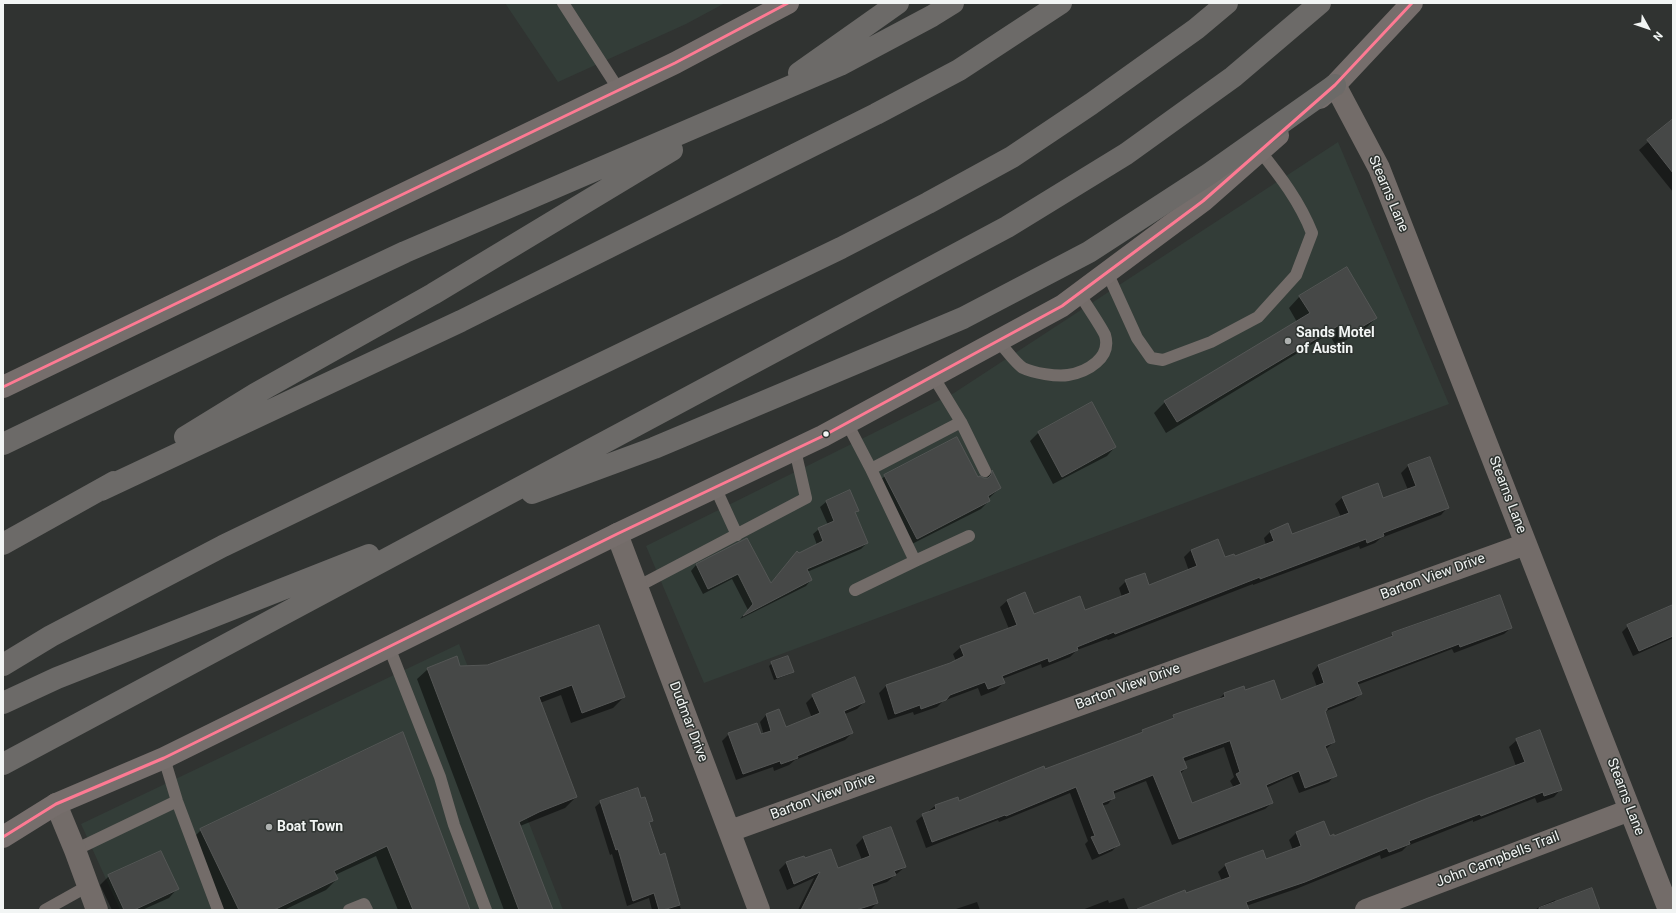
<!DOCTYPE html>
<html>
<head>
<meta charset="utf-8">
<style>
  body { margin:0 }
  #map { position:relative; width:1676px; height:913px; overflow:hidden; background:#303331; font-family:Roboto,sans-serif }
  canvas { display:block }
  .frame { position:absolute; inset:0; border:4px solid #f2f5f4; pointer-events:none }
  .north { position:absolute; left:1628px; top:8px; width:40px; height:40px; -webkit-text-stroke:3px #2f3431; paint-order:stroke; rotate:130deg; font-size:11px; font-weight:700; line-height:16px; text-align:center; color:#f2f5f4 }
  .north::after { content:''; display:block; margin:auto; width:14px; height:18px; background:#f2f5f4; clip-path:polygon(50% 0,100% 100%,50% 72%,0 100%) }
</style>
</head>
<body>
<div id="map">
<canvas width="1676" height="913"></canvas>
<div class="frame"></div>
<div class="north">N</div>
</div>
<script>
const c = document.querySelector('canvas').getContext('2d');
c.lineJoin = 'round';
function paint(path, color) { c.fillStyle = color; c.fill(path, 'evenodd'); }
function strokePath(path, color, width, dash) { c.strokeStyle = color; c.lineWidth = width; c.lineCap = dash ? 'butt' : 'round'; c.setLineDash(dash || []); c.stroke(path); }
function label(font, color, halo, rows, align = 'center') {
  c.font = font + ' Roboto,sans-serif'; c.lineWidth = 3; c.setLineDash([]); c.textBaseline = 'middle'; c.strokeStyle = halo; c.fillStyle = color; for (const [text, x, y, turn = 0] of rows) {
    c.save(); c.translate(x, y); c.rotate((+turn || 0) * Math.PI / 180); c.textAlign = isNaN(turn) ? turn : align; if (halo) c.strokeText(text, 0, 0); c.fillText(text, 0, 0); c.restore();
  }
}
paint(new Path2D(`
  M 505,3 L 725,3 L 686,24 L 558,82 Z
  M 1338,142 L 1449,404 L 704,683 L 646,546 L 954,393 Z
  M 459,644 L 563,910 L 120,910 L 81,824 Z`), '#333d38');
paint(new Path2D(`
  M 1673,120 L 1673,192 L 1639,150 Z
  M 1300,296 L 1376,318 L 1365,329 L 1336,346 L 1329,334 L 1166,433 L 1154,413 L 1165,402 L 1297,322 L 1289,308 Z
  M 1039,432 L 1115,447 L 1107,456 L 1053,484 L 1030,441 Z
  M 1429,458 L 1448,507 L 1441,515 L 1381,538 L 1375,543 L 1360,549 L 1359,546 L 1253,585 L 1253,584 L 1108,640 L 1107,639 L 1077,650 L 1070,657 L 1042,668 L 1041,664 L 1002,679 L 1004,683 L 996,690 L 981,696 L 978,688 L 943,701 L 937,707 L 914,715 L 913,712 L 888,720 L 879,693 L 886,686 L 956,661 L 953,654 L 961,647 L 1009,629 L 1000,607 L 1008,600 L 1033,615 L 1085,611 L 1122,597 L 1119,588 L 1126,581 L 1149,586 L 1189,571 L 1184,557 L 1191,550 L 1217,540 L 1225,559 L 1234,557 L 1266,545 L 1264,538 L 1271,531 L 1292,536 L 1341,517 L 1335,504 L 1343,497 L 1383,499 L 1408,490 L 1401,473 L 1408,466 Z
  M 992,472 L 1000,488 L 988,499 L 989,501 L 981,509 L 908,546 L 876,484 L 885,476 L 984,480 Z
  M 850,492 L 857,511 L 854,514 L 867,543 L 861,549 L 807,572 L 811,580 L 806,586 L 740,619 L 748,610 L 732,579 L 703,594 L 691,571 L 696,565 L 747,539 L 770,584 L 792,558 L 817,545 L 813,534 L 819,529 L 828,525 L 820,507 L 826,502 Z
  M 1673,606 L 1673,638 L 1633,656 L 1622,632 L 1628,626 Z
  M 598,626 L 624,697 L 613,708 L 571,723 L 561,695 L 540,703 L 576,797 L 565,808 L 520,826 L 552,910 L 504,910 L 417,679 L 428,669 L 487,666 Z
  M 1511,628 L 1504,634 L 1454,653 L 1452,649 L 1357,685 L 1361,694 L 1354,700 L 1324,712 L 1334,742 L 1326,749 L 1335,775 L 1329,782 L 1299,793 L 1292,776 L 1266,788 L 1272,803 L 1265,809 L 1172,845 L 1146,781 L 1113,794 L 1114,797 L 1108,804 L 1102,806 L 1119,844 L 1112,851 L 1092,860 L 1085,844 L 1088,841 L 1070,793 L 999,822 L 998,820 L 926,848 L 916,821 L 935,806 L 957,798 L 959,803 L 1139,735 L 1143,731 L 1170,721 L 1174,716 L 1218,700 L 1224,694 L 1244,691 L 1280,702 L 1317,687 L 1312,673 L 1318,666 L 1387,640 L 1393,634 ZM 1224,747 L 1234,777 L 1230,781 L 1234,788 L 1192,805 L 1180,774 L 1186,768 L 1183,762 Z
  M 772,663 L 793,672 L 790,674 L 774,680 L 769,666 Z
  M 813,696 L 864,702 L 857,709 L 845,714 L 852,733 L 845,740 L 795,760 L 789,765 L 774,771 L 773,767 L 736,780 L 722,741 L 729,734 L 764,735 L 760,722 L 767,714 L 785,728 L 812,718 L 806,703 Z
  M 402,734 L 454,910 L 398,910 L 376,856 L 335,875 L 337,879 L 326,890 L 284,910 L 223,910 L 190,841 L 201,830 Z
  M 1517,740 L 1561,789 L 1554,797 L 1537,803 L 1535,798 L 1473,822 L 1473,820 L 1407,846 L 1402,851 L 1381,859 L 1380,855 L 1296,889 L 1246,906 L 1243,910 L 1137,910 L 1184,892 L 1185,894 L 1222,881 L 1218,872 L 1226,865 L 1266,860 L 1293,850 L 1289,840 L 1296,833 L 1334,837 L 1516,766 L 1509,747 Z
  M 640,799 L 652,820 L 649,823 L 660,856 L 665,854 L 681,910 L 652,910 L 649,898 L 627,906 L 612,854 L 610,855 L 595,807 L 601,802 Z
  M 890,828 L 905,867 L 887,882 L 872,887 L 877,903 L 870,910 L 798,910 L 814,878 L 787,890 L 779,870 L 786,863 L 804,857 L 804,859 L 837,869 L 862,860 L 856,845 L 863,838 Z
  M 109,876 L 177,889 L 169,898 L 142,910 L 112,910 L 100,885 Z
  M 1124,898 L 1129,910 L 1082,910 L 1108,900 L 1109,903 Z
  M 1555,900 L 1556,903 L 1599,910 L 1535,910 L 1539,907 Z
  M 977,902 L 980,910 L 956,910 L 956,909 Z`), '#0007');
const building = new Path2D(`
  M 1673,119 L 1673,173 L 1647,140 Z
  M 1347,267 L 1377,318 L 1348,335 L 1341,324 L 1177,422 L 1164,401 L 1310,313 L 1299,296 Z
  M 1092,402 L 1116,447 L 1062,477 L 1038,432 Z
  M 957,437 L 978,477 L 980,476 L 984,478 L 988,478 L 991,475 L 992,470 L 1001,488 L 988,496 L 990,501 L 917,539 L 884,475 Z
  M 1430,457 L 1449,508 L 1383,533 L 1384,536 L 1367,543 L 1366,539 L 1260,579 L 1260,577 L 1115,634 L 1114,632 L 1077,647 L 1078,650 L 1049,662 L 1048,658 L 1002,676 L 1005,683 L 988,689 L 985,682 L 950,695 L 946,700 L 921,709 L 920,705 L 895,714 L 886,685 L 950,663 L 964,656 L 960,646 L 1017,625 L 1007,600 L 1025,592 L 1034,614 L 1080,596 L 1085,610 L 1130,593 L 1125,580 L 1145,573 L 1149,585 L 1197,566 L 1191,550 L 1218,539 L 1225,557 L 1234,554 L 1235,556 L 1274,541 L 1270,531 L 1288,523 L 1292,534 L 1349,513 L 1342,497 L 1378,483 L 1383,498 L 1416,486 L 1408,465 Z
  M 850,490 L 859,511 L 855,512 L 868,543 L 807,569 L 812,580 L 743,616 L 753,604 L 738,574 L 708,589 L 696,564 L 747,538 L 771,583 L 797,551 L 799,553 L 823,541 L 818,528 L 834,521 L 826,501 Z
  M 1500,595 L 1512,628 L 1460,647 L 1459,644 L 1357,682 L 1362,694 L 1327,708 L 1327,710 L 1325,711 L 1335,742 L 1325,746 L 1337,776 L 1305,788 L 1299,771 L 1266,785 L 1273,803 L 1179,839 L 1153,775 L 1113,791 L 1115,798 L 1102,803 L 1120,845 L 1099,854 L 1091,837 L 1095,836 L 1076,787 L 1006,816 L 1005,815 L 932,842 L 922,814 L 936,809 L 935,805 L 958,797 L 959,801 L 1044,766 L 1045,769 L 1143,732 L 1142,730 L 1174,718 L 1173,715 L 1225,697 L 1224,693 L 1244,686 L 1245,690 L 1274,680 L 1281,700 L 1324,683 L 1318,665 L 1393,636 L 1392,633 ZM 1230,741 L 1240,772 L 1236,774 L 1241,784 L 1192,803 L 1180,771 L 1187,768 L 1183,758 Z
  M 1673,605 L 1673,636 L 1639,651 L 1627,625 Z
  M 599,625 L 625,697 L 582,713 L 572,685 L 539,697 L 577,797 L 539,812 L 519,822 L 553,910 L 519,910 L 427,668 L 457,656 L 460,666 L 487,665 Z
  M 788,656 L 794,672 L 777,678 L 771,662 Z
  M 855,677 L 865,702 L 844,711 L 853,733 L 797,756 L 798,758 L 781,764 L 780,761 L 743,774 L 728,733 L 757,723 L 761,734 L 771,731 L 766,714 L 779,709 L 786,727 L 820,713 L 812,695 Z
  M 1540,730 L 1562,790 L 1544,796 L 1543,792 L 1481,816 L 1480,814 L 1409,841 L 1410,844 L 1389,852 L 1387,848 L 1305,882 L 1246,902 L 1249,910 L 1138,910 L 1137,909 L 1185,890 L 1186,893 L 1230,877 L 1225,864 L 1263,850 L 1266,859 L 1301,846 L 1296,832 L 1324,821 L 1330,836 L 1334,834 L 1334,836 L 1428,798 L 1525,762 L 1516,739 Z
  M 403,732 L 470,910 L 413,910 L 387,846 L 334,871 L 338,879 L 274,910 L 239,910 L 200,829 Z
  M 638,788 L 641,798 L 645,797 L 653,821 L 649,822 L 660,855 L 665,853 L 680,905 L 663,910 L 659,910 L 654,893 L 633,901 L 618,849 L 616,850 L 600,801 Z
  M 891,827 L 906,867 L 894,871 L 896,875 L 872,884 L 878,903 L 856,910 L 801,910 L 820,872 L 794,884 L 786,862 L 804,856 L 805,858 L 831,849 L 838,868 L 870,856 L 863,837 Z
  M 161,851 L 179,889 L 134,910 L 124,910 L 108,875 Z
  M 1592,888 L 1600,910 L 1539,910 L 1539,908 Z`);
paint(building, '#464847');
strokePath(building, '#545655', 1);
strokePath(new Path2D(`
  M 563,3 L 619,90
  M 1107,272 L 1137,338 L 1151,358 L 1163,360 L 1211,342 L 1258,317 L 1296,275 L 1312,233 C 1300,202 1280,176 1260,151
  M 998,341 C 1004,347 1016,364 1023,368 C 1033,373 1057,377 1068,375 C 1087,372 1112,358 1105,335 C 1101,326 1085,303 1079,293
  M 961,422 L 985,471
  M 847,423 L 871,469 L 961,422 L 933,376
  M 871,469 L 915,561 L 969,536
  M 715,487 L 737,535
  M 637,587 L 806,498 L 795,450
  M 855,590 L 915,561
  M 389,647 L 440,777 L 454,825 L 486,910
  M 164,758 L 177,801 L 218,910
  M 75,850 L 177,801
  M 45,910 L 88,886
  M 349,910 L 364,904 L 367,910`), '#736c69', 12);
strokePath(new Path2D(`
  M 1335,85 L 1379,168 L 1669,910
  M 617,534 L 759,910
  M 56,804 L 75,850 L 97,910
  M 730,831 L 1526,544
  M 1366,910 L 1630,810`), '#736c69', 22);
strokePath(new Path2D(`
  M 1320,98 L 1335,85 L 1412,3
  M 3,387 L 675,63 L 788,3
  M 3,837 L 56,804 L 164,758 L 617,534 L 823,436 L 1062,306 L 1203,201 L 1278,135`), '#766e6c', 22);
strokePath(new Path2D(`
  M 799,73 L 898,3
  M 185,437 L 255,394 L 433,294 L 672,150
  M 3,444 L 284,309 L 405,252 L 840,65 L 932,16 L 953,3
  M 101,490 L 461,321 L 876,114 L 959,70 L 1061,3
  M 532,493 L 654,448 L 963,318 L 1089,252 L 1209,174 L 1335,85
  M 3,544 L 114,482
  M 3,665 L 51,636 L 223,546 L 841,248 L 928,203 L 1012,157 L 1091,104 L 1196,29 L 1227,3
  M 3,703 L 57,678 L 369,555
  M 3,764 L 1007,227 L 1126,154 L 1233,77 L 1320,3`), '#6c6a68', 22);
strokePath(new Path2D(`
  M 3,387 L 675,63 L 788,3
  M 3,837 L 56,804 L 164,758 L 617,534 L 823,436 L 1062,306 L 1203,201 L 1335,85 L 1412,3`), '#fe7a93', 3);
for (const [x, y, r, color] of [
  [1288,341,4,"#aeb1b0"],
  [826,434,3.5,"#f2f5f4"],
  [269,827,4,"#aeb1b0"]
]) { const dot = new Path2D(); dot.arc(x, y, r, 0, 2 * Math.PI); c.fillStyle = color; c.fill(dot); strokePath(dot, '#2f3431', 1.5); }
label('14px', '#f2f5f4', '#2f3431', [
  ["Stearns Lane",1388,194,67],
  ["Stearns Lane",1507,495,69],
  ["Barton View Drive",1433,577,-20],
  ["Barton View Drive",1128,687,-20],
  ["Dudmar Drive",688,722,69],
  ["Barton View Drive",823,797,-20],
  ["Stearns Lane",1625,797,69],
  ["John Campbells Trail",1498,860,-21]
]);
label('bold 14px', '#f2f5f4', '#2f3431', [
  ["Sands Motel",1296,333],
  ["of Austin",1296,349],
  ["Boat Town",277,827]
], 'left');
</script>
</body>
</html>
